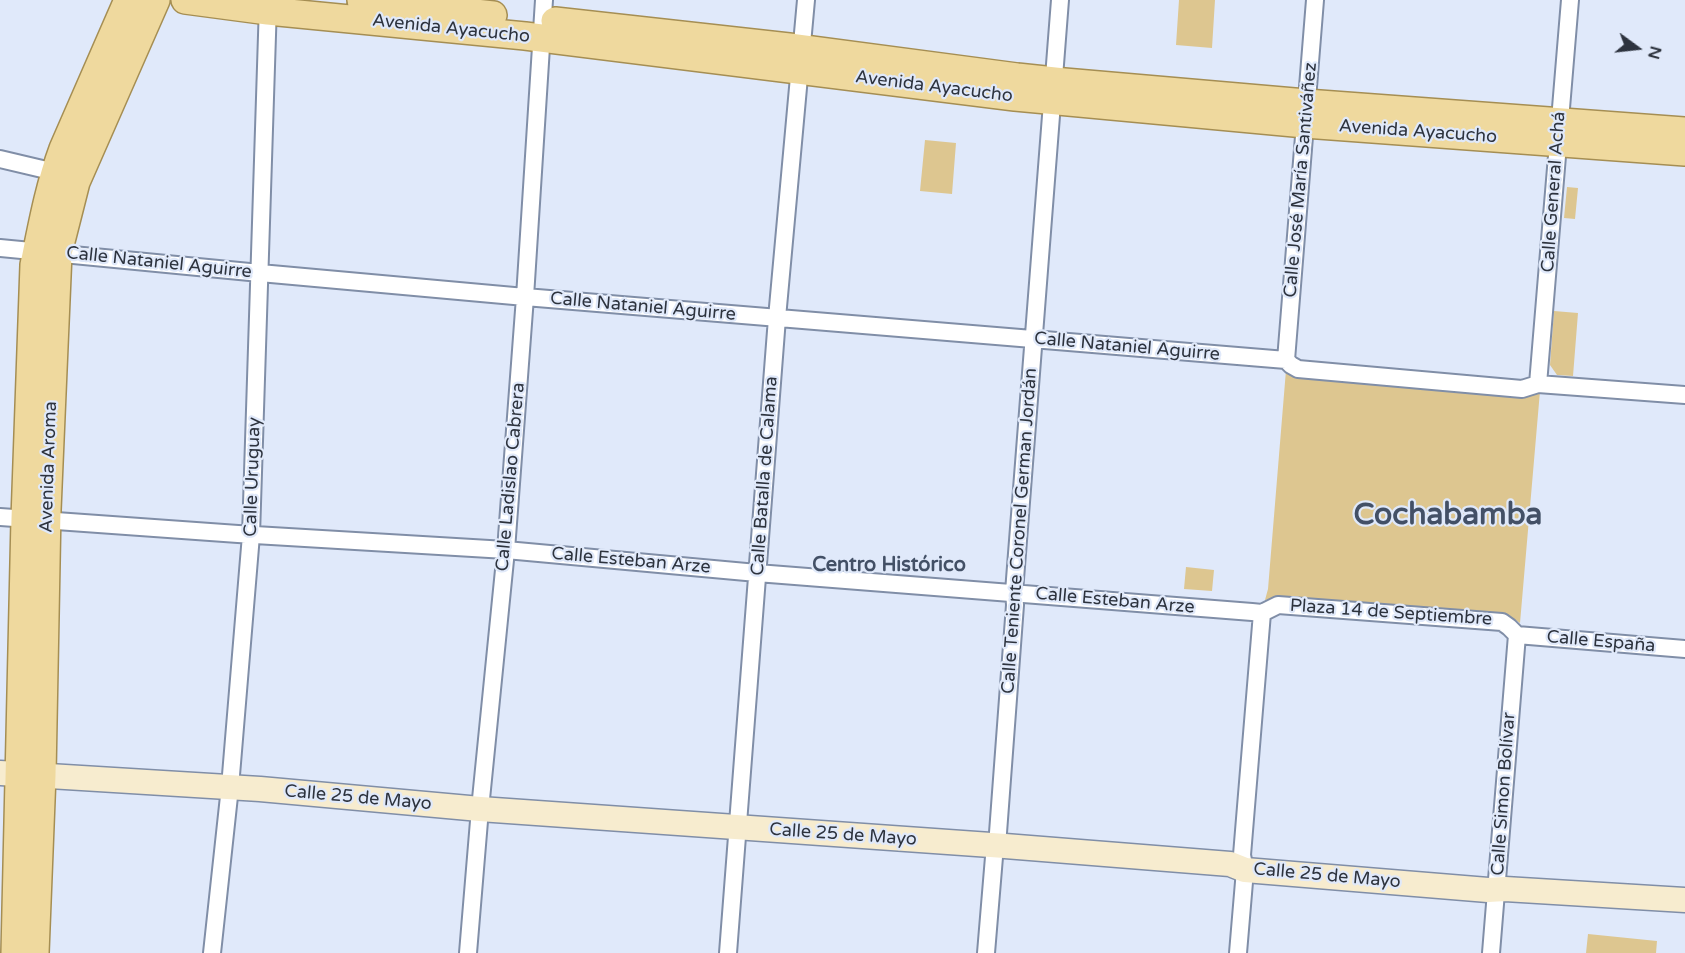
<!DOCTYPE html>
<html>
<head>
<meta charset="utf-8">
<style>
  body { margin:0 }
  #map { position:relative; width:1685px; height:953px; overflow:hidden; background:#e0e9fa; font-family:"Varela Round",sans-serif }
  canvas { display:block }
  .north { position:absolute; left:1607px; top:18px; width:60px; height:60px; -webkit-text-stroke:4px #e0e9fa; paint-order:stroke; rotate:105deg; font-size:16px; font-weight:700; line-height:24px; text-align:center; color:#2d333e }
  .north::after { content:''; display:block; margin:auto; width:21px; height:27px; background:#2d333e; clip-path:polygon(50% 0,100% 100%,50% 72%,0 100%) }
</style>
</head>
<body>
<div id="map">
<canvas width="1685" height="953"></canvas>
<div class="north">N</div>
</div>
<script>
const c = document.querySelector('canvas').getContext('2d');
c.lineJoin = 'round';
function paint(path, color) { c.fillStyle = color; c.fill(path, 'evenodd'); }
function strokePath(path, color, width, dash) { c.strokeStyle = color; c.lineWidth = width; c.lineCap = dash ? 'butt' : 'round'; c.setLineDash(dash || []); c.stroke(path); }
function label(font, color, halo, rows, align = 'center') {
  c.font = font + ' "Varela Round",sans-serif'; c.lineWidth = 4.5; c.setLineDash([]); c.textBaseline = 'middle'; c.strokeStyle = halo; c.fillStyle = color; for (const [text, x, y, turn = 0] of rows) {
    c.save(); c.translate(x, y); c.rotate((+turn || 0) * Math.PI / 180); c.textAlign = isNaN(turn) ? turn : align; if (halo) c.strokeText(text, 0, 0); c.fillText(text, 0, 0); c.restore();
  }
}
paint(new Path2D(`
  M 1179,0 L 1215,0 L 1212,48 L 1176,45 Z
  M 925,140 L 956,143 L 952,194 L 920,191 Z
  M 1567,187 L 1578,188 L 1575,219 L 1564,218 Z
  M 1554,311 L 1578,313 L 1573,376 L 1557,375 L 1550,365 Z
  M 1286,370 L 1294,377 L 1521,397 L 1531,395 L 1540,391 L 1520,623 L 1511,617 L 1503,614 L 1279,597 L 1265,600 L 1268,589 Z
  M 1186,567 L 1214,570 L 1212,591 L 1184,589 Z
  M 1588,934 L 1657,941 L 1656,953 L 1586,953 Z`), '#ddc690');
const minor = new Path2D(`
  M 0,159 L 55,172
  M 0,248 L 260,273 L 525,297 L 1286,360
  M 1286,360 L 1291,365 L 1298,369 L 1522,389 L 1538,384 L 1685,395
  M 1286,360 L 1315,0
  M 1538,384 L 1570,0
  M 0,517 L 238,534 L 506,550 L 757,573 L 1252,612 L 1262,613 L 1278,605 L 1502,622 L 1509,627 L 1517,635
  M 1517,635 L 1685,649
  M 212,953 L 230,787 L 251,535 L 268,4
  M 468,953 L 480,809 L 506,550 L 525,297 L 544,0
  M 728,953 L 777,318 L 806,0
  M 986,953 L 994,857 L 997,846 L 1015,605 L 1014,592 L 1060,0
  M 1238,953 L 1245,870 L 1242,855 L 1262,613
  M 1491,953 L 1517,635`);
const secondary = new Path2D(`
  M 0,773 L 260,789 L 480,809 L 1005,846 L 1230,864 L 1245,870 L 1488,890 L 1505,889 L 1685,900`);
const primary = new Path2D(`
  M 185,0 L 268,11 L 525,36 L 1015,97 L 1305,124 L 1685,152
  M 361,0 L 493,15
  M 555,21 L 789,47 L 1017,77 L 1064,82 L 1306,103 L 1685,131
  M 15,953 L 25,519 L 34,265 C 42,226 49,187 63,149 L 128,0
  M 35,953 L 42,775 L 47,510 L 58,253 L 76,182 L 156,0`);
strokePath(minor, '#808ea7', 20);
strokePath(secondary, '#808ea7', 27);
strokePath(primary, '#a58e53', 30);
strokePath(minor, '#fff', 16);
strokePath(secondary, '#f7eccf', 24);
strokePath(primary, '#efd99e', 27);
label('18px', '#2d333e', '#e0e9fa', [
  ["Avenida Ayacucho",451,29,6],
  ["Avenida Ayacucho",934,87,7],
  ["Avenida Ayacucho",1418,132,4],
  ["Calle José María Santiváñez",1301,180,-85],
  ["Calle General Achá",1554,192,-86],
  ["Calle Nataniel Aguirre",159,263,6],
  ["Calle Nataniel Aguirre",643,307,5],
  ["Calle Nataniel Aguirre",1127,347,5],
  ["Avenida Aroma",49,467,-88],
  ["Calle Batalla de Calama",765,476,-86],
  ["Calle Uruguay",253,477,-88],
  ["Calle Ladislao Cabrera",511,477,-85],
  ["Calle Teniente Coronel German Jordán",1020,531,-86],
  ["Calle Esteban Arze",631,561,5],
  ["Calle Esteban Arze",1115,601,5],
  ["Plaza 14 de Septiembre",1391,613,4],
  ["Calle España",1601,642,5],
  ["Calle Simon Bolívar",1504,794,-86],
  ["Calle 25 de Mayo",358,798,5],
  ["Calle 25 de Mayo",843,835,4],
  ["Calle 25 de Mayo",1327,876,5]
]);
label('bold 20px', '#435066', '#e0e9fa', [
  ["Centro Histórico",889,566]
]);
label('bold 30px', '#435066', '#e0e9fa', [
  ["Cochabamba",1448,516]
]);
</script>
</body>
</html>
